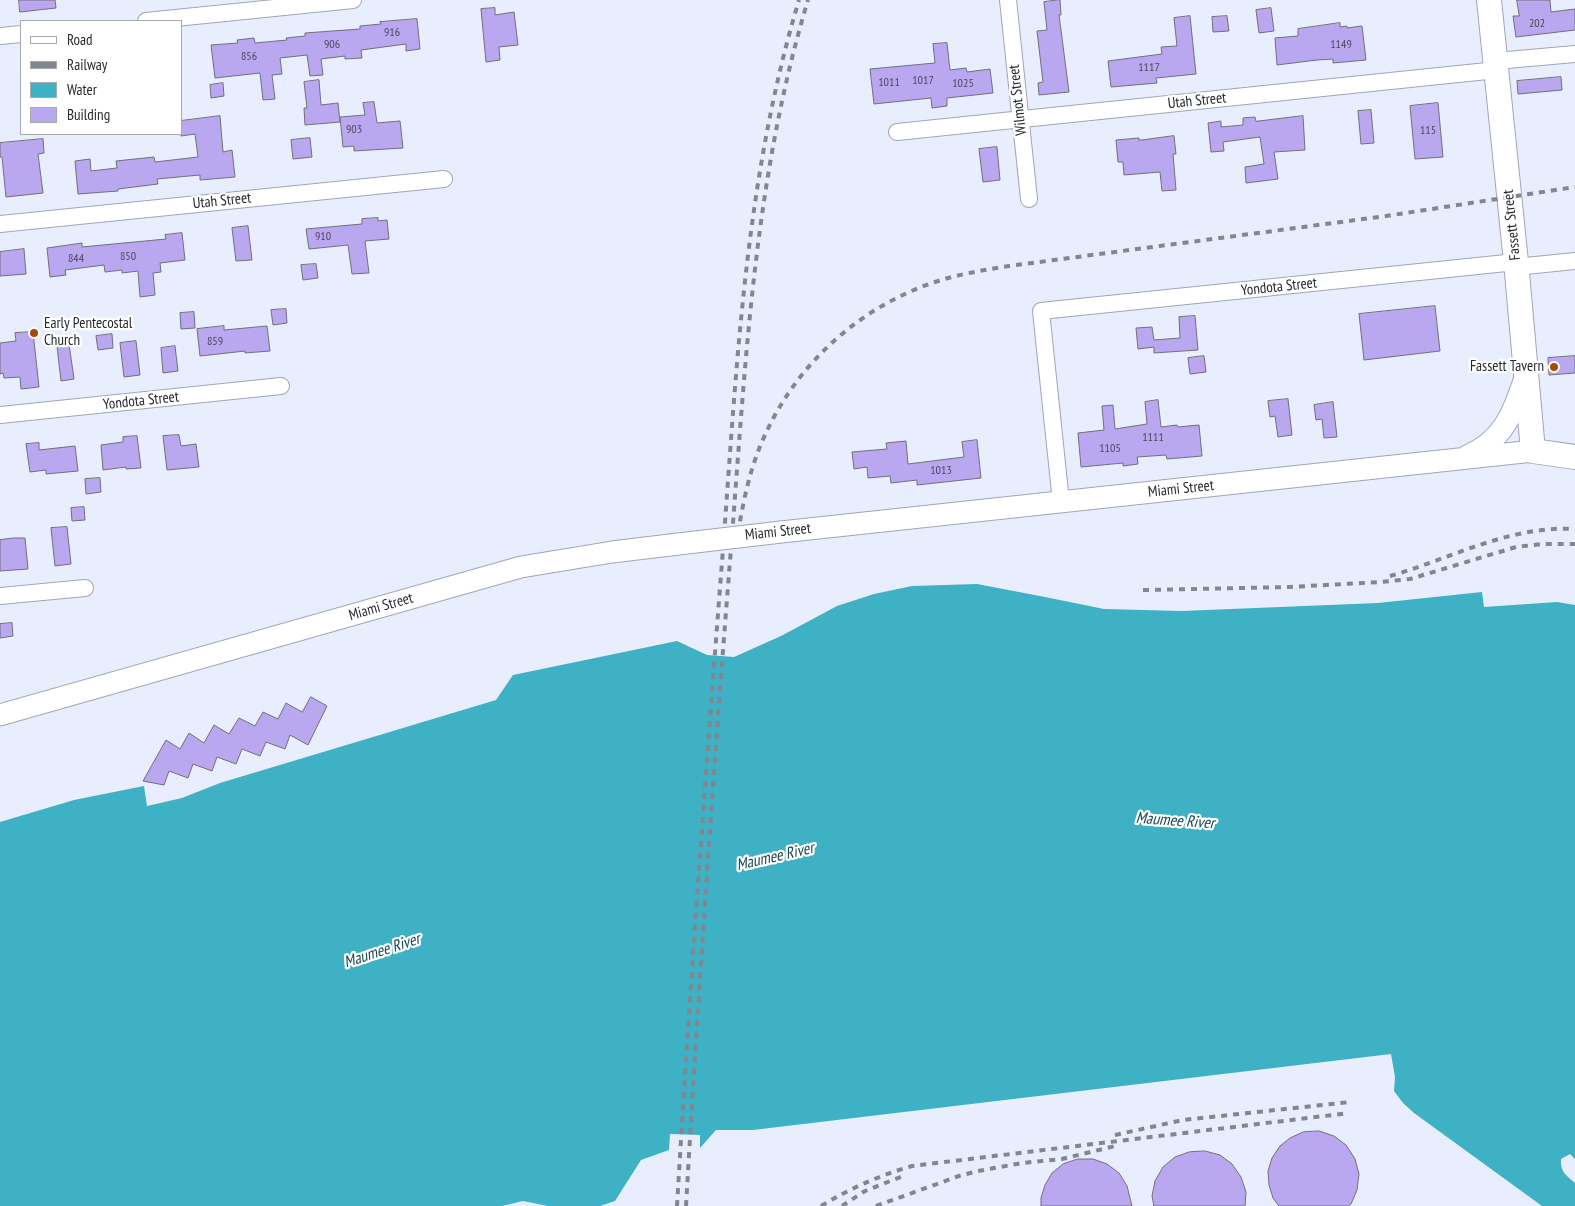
<!DOCTYPE html>
<html>
<head>
<meta charset="utf-8">
<style>
  body { margin:0 }
  #map { position:relative; width:1575px; height:1206px; overflow:hidden; background:#e8eefe; font-family:"PT Sans Narrow",sans-serif }
  canvas { display:block }
  .legend { position:absolute; left:20px; top:20px; width:162px; height:115px; box-sizing:border-box; background:#fff; border:1px solid #a8a9ab; margin:0; padding:6px 9px; list-style:none; font-size:15px; color:#26292e }
  .legend li { display:flex; align-items:center; gap:10px; height:25px }
  .legend b { width:25px; border:1px solid #a8a9ab }
</style>
</head>
<body>
<div id="map">
<canvas width="1575" height="1206"></canvas>
<ul class="legend">
<li><b style="height:6px;background:#fff"></b>Road</li>
<li><b style="height:6px;background:#828690"></b>Railway</li>
<li><b style="height:14px;background:#3eb1c4"></b>Water</li>
<li><b style="height:14px;background:#b9a7f0"></b>Building</li>
</ul>
</div>
<script>
const c = document.querySelector('canvas').getContext('2d');
c.lineJoin = 'round';
function paint(path, color) { c.fillStyle = color; c.fill(path, 'evenodd'); }
function strokePath(path, color, width, dash) { c.strokeStyle = color; c.lineWidth = width; c.lineCap = dash ? 'butt' : 'round'; c.setLineDash(dash || []); c.stroke(path); }
function label(font, color, halo, rows, align = 'center') {
  c.font = font + ' "PT Sans Narrow",sans-serif'; c.lineWidth = 4.5; c.setLineDash([]); c.textBaseline = 'middle'; c.strokeStyle = halo; c.fillStyle = color; for (const [text, x, y, turn = 0] of rows) {
    c.save(); c.translate(x, y); c.rotate((+turn || 0) * Math.PI / 180); c.textAlign = isNaN(turn) ? turn : align; if (halo) c.strokeText(text, 0, 0); c.fillText(text, 0, 0); c.restore();
  }
}
paint(new Path2D(`
  M 977,584 L 1045,597 L 1104,609 L 1182,611 L 1378,603 L 1482,592 L 1484,607 L 1557,602 L 1575,605 L 1575,1159 L 1570,1154 L 1561,1159 C 1560,1172 1566,1175 1575,1183 L 1575,1206 L 1542,1206 L 1414,1113 L 1403,1103 L 1394,1091 L 1395,1077 L 1391,1054 L 753,1130 L 716,1130 L 700,1148 L 700,1135 L 670,1134 L 669,1150 L 641,1160 L 615,1201 L 600,1206 L 548,1206 L 523,1201 L 502,1206 L 0,1206 L 0,822 L 74,800 L 144,786 L 147,806 L 182,798 L 220,783 L 496,700 L 513,675 L 677,641 L 707,655 L 734,657 L 781,636 L 837,606 L 874,594 L 912,586 Z`), '#3eb1c4');
const building = new Path2D(`
  M 19,0 L 55,0 L 56,8 L 20,12 Z
  M 1060,0 L 1061,15 L 1059,15 L 1069,92 L 1039,95 L 1038,83 L 1043,82 L 1037,31 L 1047,30 L 1044,2 Z
  M 1517,0 L 1550,0 L 1551,12 L 1575,9 L 1575,30 L 1516,37 L 1513,16 L 1519,16 Z
  M 495,8 L 495,15 L 514,12 L 518,45 L 499,47 L 500,60 L 486,62 L 481,9 Z
  M 1271,8 L 1274,31 L 1259,33 L 1256,10 Z
  M 1190,16 L 1196,74 L 1156,78 L 1157,83 L 1111,87 L 1108,61 L 1162,54 L 1161,47 L 1177,46 L 1174,18 Z
  M 1227,16 L 1229,31 L 1213,32 L 1212,17 Z
  M 417,19 L 420,49 L 406,51 L 406,44 L 361,50 L 362,58 L 345,59 L 345,56 L 321,59 L 323,75 L 310,76 L 307,55 L 280,58 L 282,74 L 272,75 L 275,99 L 263,100 L 260,73 L 215,78 L 211,45 L 238,43 L 237,40 L 254,38 L 255,43 L 287,40 L 286,38 L 305,36 L 305,33 L 360,29 L 360,26 L 381,24 L 380,22 Z
  M 1340,23 L 1340,27 L 1347,26 L 1347,28 L 1362,26 L 1366,60 L 1333,63 L 1333,59 L 1317,60 L 1277,65 L 1275,38 L 1298,36 L 1298,29 Z
  M 947,43 L 950,70 L 966,68 L 967,72 L 990,69 L 993,93 L 947,98 L 947,106 L 932,108 L 931,98 L 874,104 L 870,69 L 935,63 L 933,44 Z
  M 1561,77 L 1562,90 L 1518,94 L 1517,81 Z
  M 319,80 L 321,105 L 338,103 L 340,122 L 305,125 L 304,108 L 307,108 L 304,82 Z
  M 223,83 L 224,96 L 211,98 L 210,85 Z
  M 374,102 L 377,123 L 400,121 L 403,148 L 354,151 L 354,146 L 343,147 L 340,117 L 365,115 L 363,103 Z
  M 1438,103 L 1443,157 L 1415,159 L 1410,106 Z
  M 1371,110 L 1374,143 L 1361,144 L 1358,111 Z
  M 220,116 L 223,152 L 232,150 L 235,177 L 200,180 L 200,175 L 157,179 L 158,184 L 118,189 L 118,191 L 78,194 L 75,161 L 90,159 L 91,171 L 117,168 L 116,161 L 154,157 L 155,162 L 198,157 L 195,134 L 181,136 L 181,121 Z
  M 1303,116 L 1305,150 L 1274,152 L 1278,179 L 1246,183 L 1245,167 L 1264,164 L 1260,137 L 1223,142 L 1224,151 L 1211,152 L 1208,123 L 1221,121 L 1221,127 L 1243,125 L 1243,118 L 1255,117 L 1256,121 Z
  M 1174,136 L 1176,154 L 1173,154 L 1176,190 L 1162,191 L 1160,172 L 1124,175 L 1123,162 L 1118,162 L 1116,140 L 1139,138 L 1139,140 Z
  M 310,138 L 312,157 L 293,159 L 291,140 Z
  M 43,139 L 44,153 L 38,154 L 43,193 L 6,197 L 2,157 L 0,157 L 0,143 Z
  M 997,147 L 1000,180 L 983,182 L 979,149 Z
  M 378,218 L 378,221 L 387,220 L 389,239 L 365,241 L 369,273 L 352,274 L 348,245 L 309,249 L 306,229 L 362,224 L 362,219 Z
  M 248,226 L 252,260 L 236,261 L 232,228 Z
  M 182,233 L 185,260 L 160,263 L 161,272 L 153,273 L 155,295 L 140,297 L 138,271 L 122,273 L 122,270 L 105,272 L 104,265 L 65,270 L 66,275 L 50,277 L 47,248 L 82,243 L 82,247 L 166,239 L 165,235 Z
  M 24,249 L 26,274 L 0,276 L 0,252 Z
  M 316,264 L 318,278 L 303,280 L 301,265 Z
  M 1435,306 L 1440,351 L 1364,360 L 1359,314 Z
  M 286,309 L 287,323 L 273,325 L 271,310 Z
  M 194,312 L 195,328 L 181,329 L 180,313 Z
  M 1195,316 L 1198,350 L 1154,353 L 1154,347 L 1138,349 L 1136,328 L 1152,327 L 1154,340 L 1180,338 L 1179,317 Z
  M 224,326 L 224,330 L 267,326 L 270,351 L 245,353 L 245,351 L 200,356 L 197,329 Z
  M 33,332 L 39,387 L 21,389 L 20,377 L 4,378 L 3,373 L 0,374 L 0,343 L 16,341 L 15,333 Z
  M 112,334 L 113,348 L 98,350 L 96,336 Z
  M 136,341 L 140,375 L 124,377 L 120,343 Z
  M 69,344 L 74,379 L 61,381 L 57,346 Z
  M 175,346 L 178,371 L 163,373 L 161,348 Z
  M 1204,356 L 1206,372 L 1190,374 L 1188,358 Z
  M 1575,356 L 1575,373 L 1549,375 L 1548,358 Z
  M 1288,399 L 1292,435 L 1278,437 L 1275,416 L 1270,417 L 1268,401 Z
  M 1158,400 L 1161,427 L 1177,425 L 1178,427 L 1199,425 L 1202,456 L 1167,459 L 1166,455 L 1137,457 L 1138,464 L 1123,466 L 1123,463 L 1081,467 L 1078,433 L 1104,430 L 1102,406 L 1113,405 L 1115,429 L 1147,424 L 1145,402 Z
  M 1333,402 L 1337,437 L 1324,438 L 1322,419 L 1316,420 L 1314,405 Z
  M 179,435 L 181,446 L 196,444 L 199,467 L 167,470 L 163,436 Z
  M 137,436 L 141,468 L 126,469 L 126,467 L 103,470 L 101,445 L 123,442 L 123,437 Z
  M 977,440 L 981,478 L 917,485 L 917,480 L 891,483 L 890,476 L 868,478 L 867,467 L 854,469 L 852,452 L 887,449 L 886,443 L 906,441 L 908,464 L 964,457 L 962,442 Z
  M 39,443 L 39,450 L 75,446 L 78,471 L 46,474 L 46,470 L 30,472 L 26,444 Z
  M 100,478 L 101,492 L 86,494 L 85,479 Z
  M 84,507 L 85,520 L 72,521 L 71,508 Z
  M 67,527 L 71,564 L 55,566 L 51,528 Z
  M 14,538 L 25,538 L 28,569 L 0,571 L 0,540 Z
  M 12,623 L 13,636 L 0,638 L 0,624 Z
  M 311,697 L 327,706 L 308,745 L 290,735 L 285,749 L 266,742 L 260,756 L 242,749 L 236,764 L 217,757 L 212,771 L 193,764 L 188,778 L 169,771 L 164,785 L 143,781 L 166,740 L 180,749 L 189,733 L 204,743 L 214,725 L 229,734 L 239,718 L 255,726 L 263,712 L 278,719 L 286,703 L 302,712 Z
  M 1319,1131 L 1334,1136 L 1346,1145 L 1355,1159 L 1359,1174 L 1357,1190 L 1351,1204 L 1348,1206 L 1279,1206 L 1273,1198 L 1269,1185 L 1268,1171 L 1272,1158 L 1280,1146 L 1290,1138 L 1303,1132 Z
  M 1205,1151 L 1220,1155 L 1232,1164 L 1241,1177 L 1246,1192 L 1245,1206 L 1154,1206 L 1152,1196 L 1155,1181 L 1163,1167 L 1175,1157 L 1189,1152 Z
  M 1078,1159 L 1093,1159 L 1107,1164 L 1119,1173 L 1127,1186 L 1132,1206 L 1041,1206 L 1041,1198 L 1045,1185 L 1052,1173 L 1063,1164 Z`);
paint(building, '#b9a7f0');
strokePath(building, '#716e7c', 1);
const minor = new Path2D(`
  M 1008,0 L 1029,199
  M 146,21 L 353,0
  M 0,36 L 21,34
  M 1496,61 L 1575,54
  M 897,132 L 1497,70
  M 0,224 L 444,179
  M 1516,267 L 1575,261
  M 0,415 L 281,386
  M 1061,502 L 1041,311 L 1516,262
  M 0,596 L 85,588`);
const tertiary = new Path2D(`
  M 1467,456 C 1505,440 1514,410 1526,375
  M 781,532 L 1533,451
  M 0,715 L 521,567 L 612,552 L 670,545`);
const secondary = new Path2D(`
  M 1489,0 L 1516,262 L 1533,451 L 1575,457`);
strokePath(minor, '#a0a6b4', 18);
strokePath(tertiary, '#a0a6b4', 23);
strokePath(secondary, '#a0a6b4', 26);
strokePath(minor, '#fff', 16);
strokePath(tertiary, '#fff', 21);
strokePath(secondary, '#fff', 24);
strokePath(new Path2D(`
  M 738,533 C 742,509 747,483 755,460 C 784,376 851,310 935,282 C 959,274 984,270 1009,266 L 1386,216 L 1575,187
  M 1390,576 C 1450,559 1510,525 1575,529
  M 1143,590 L 1289,587 L 1381,582 L 1410,579 L 1516,547 L 1542,544 L 1575,544
  M 1115,1135 L 1183,1120 L 1350,1102
  M 677,1206 C 690,987 706,768 723,549 C 737,364 745,179 799,0
  M 686,1206 C 699,983 714,759 732,536 C 746,355 755,175 808,0
  M 821,1206 C 851,1188 878,1176 912,1166 L 1349,1113
  M 842,1206 L 865,1191 L 903,1176
  M 876,1206 L 959,1176 L 978,1171 L 1022,1163 L 1062,1159 L 1115,1146`), '#828690', 4, [6, 6]);
const tertiaryBridge = new Path2D(`
  M 670,545 L 781,532`);
strokePath(tertiaryBridge, '#a0a6b4', 23, []);
strokePath(tertiaryBridge, '#fff', 21);
for (const [x, y, r, color] of [
  [34,333,5,"#aa4903"],
  [1554,367,5,"#aa4903"]
]) { const dot = new Path2D(); dot.arc(x, y, r, 0, 2 * Math.PI); c.fillStyle = color; c.fill(dot); strokePath(dot, '#fff', 2); }
label('12px', '#4b485e', null, [
  ["202",1537,24],
  ["916",392,33],
  ["906",332,45],
  ["1149",1341,45],
  ["856",249,57],
  ["1117",1149,68],
  ["1017",923,81],
  ["1011",889,83],
  ["1025",963,84],
  ["903",354,130],
  ["115",1428,131],
  ["910",323,237],
  ["850",128,257],
  ["844",76,259],
  ["859",215,342],
  ["1111",1153,438],
  ["1105",1110,449],
  ["1013",941,471]
]);
label('15px', '#26292e', '#fff', [
  ["Wilmot Street",1018,100,-96],
  ["Utah Street",1197,101,-6],
  ["Utah Street",222,201,-6],
  ["Fassett Street",1512,225,-96],
  ["Yondota Street",1279,287,-6],
  ["Yondota Street",141,401,-6],
  ["Miami Street",1181,489,-6],
  ["Miami Street",778,532,-6],
  ["Miami Street",381,607,-16]
]);
label('15px', '#26292e', '#fff', [
  ["Early Pentecostal",44,324],
  ["Church",44,341],
  ["Fassett Tavern",1544,367,"right"]
], 'left');
label('italic 16px', '#184952', '#fff', [
  ["Maumee River",1175,821,4],
  ["Maumee River",775,857,-13],
  ["Maumee River",382,951,-18]
]);
</script>
</body>
</html>
